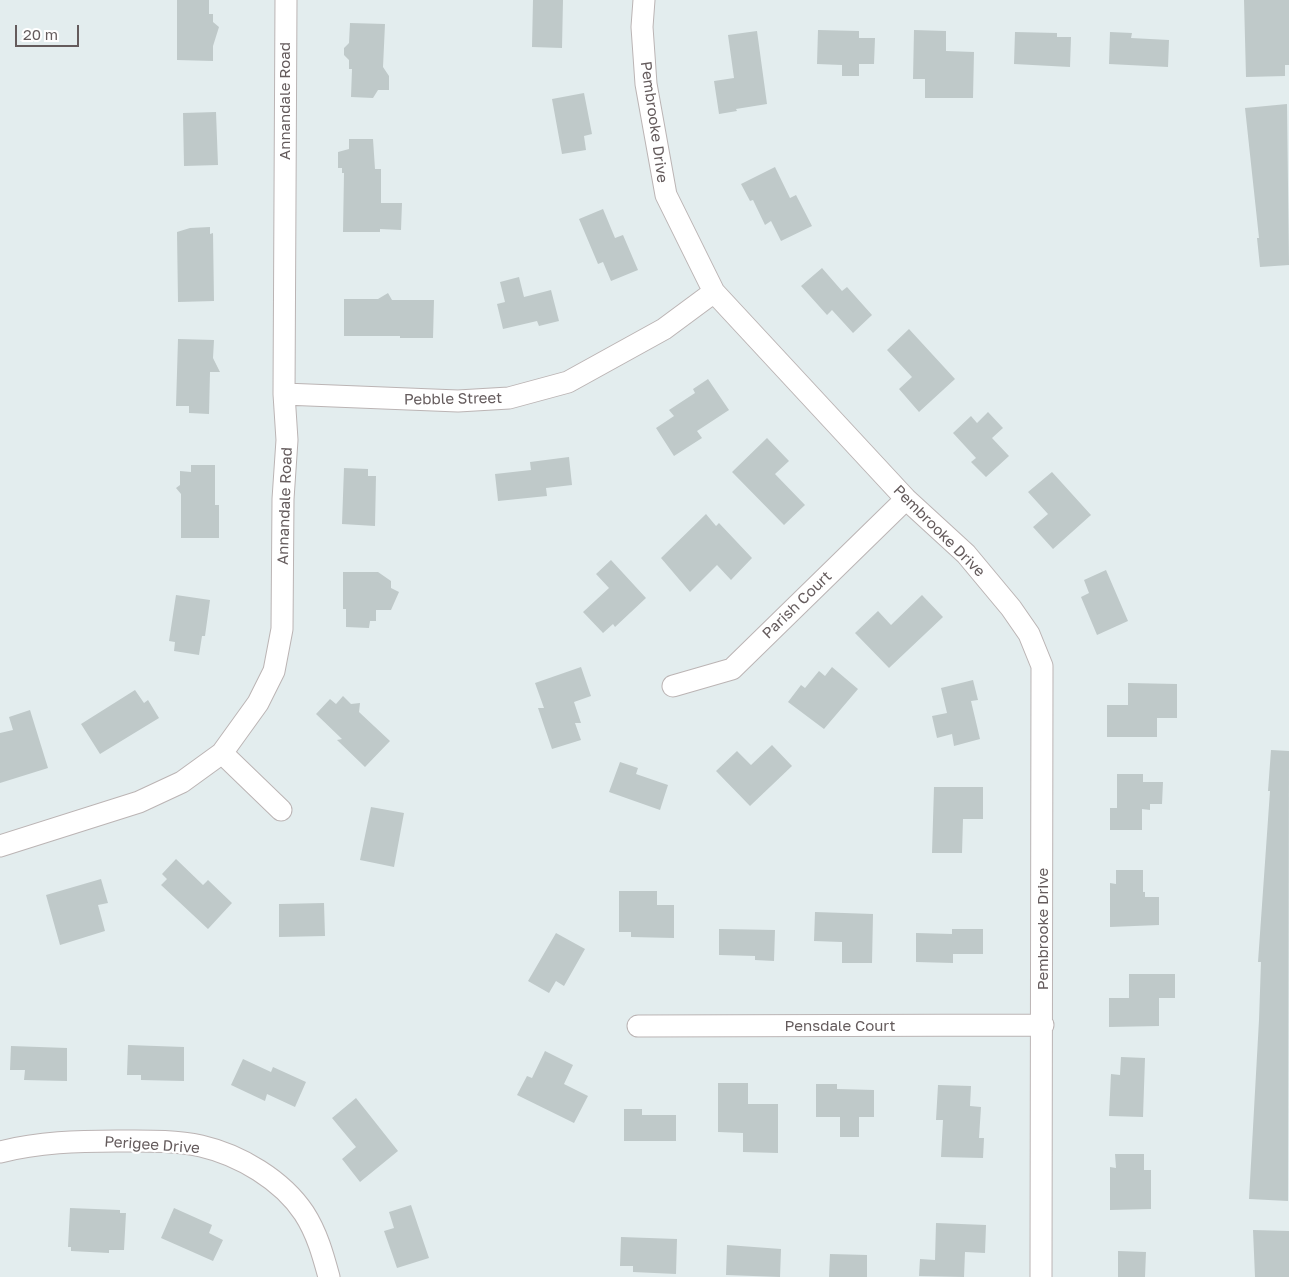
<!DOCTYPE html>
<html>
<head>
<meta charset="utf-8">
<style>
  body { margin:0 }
  #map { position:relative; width:1289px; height:1277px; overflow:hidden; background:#e3edee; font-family:"Golos Text",sans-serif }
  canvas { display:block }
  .scale { position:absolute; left:15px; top:25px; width:64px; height:22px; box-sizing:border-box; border:2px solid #645b5c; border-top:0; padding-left:6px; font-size:15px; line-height:18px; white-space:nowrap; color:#645b5c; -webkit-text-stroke:4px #fff; paint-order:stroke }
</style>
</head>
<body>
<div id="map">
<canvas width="1289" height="1277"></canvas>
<div class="scale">20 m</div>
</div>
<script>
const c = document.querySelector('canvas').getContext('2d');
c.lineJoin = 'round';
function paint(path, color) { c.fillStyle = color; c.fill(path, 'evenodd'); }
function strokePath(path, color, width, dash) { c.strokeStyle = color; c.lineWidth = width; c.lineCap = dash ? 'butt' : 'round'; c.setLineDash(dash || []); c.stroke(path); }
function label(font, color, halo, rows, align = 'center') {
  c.font = font + ' "Golos Text",sans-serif'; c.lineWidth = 4.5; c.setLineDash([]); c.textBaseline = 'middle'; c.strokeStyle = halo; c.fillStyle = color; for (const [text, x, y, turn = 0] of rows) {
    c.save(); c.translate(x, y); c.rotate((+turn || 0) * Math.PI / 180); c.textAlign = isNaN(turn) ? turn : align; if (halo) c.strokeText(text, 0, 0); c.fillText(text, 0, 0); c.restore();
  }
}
paint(new Path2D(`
  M 177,0 L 209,0 L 209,14 L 213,14 L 213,22 L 219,27 L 213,46 L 213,61 L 177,60 Z
  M 533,0 L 563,0 L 562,48 L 532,47 Z
  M 1244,0 L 1289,0 L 1289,65 L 1285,65 L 1285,76 L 1246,77 Z
  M 350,23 L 385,24 L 383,67 L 389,76 L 389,90 L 378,90 L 373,98 L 351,97 L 352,69 L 349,69 L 349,60 L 344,55 L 344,48 L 349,43 Z
  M 818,30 L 859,31 L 859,38 L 875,38 L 874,64 L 859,64 L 859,76 L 842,76 L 842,65 L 817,64 Z
  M 914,30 L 946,31 L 946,51 L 974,52 L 973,98 L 925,98 L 925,79 L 913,79 Z
  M 757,31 L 767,104 L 736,109 L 737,111 L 719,114 L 714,81 L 734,78 L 728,35 Z
  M 1015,32 L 1057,33 L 1057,37 L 1071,37 L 1070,67 L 1014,64 Z
  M 1110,32 L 1132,33 L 1131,38 L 1169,40 L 1168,67 L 1109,64 Z
  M 584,93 L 592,134 L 584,136 L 586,150 L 562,154 L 552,99 Z
  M 1287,104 L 1289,265 L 1260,267 L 1257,238 L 1259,238 L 1245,108 Z
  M 216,112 L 218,165 L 184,166 L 183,113 Z
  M 349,139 L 373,139 L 375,169 L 381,169 L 381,203 L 402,203 L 401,230 L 380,229 L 380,232 L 343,232 L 344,173 L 342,173 L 342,168 L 338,168 L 338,152 L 349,149 Z
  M 775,167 L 790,198 L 796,195 L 812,226 L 781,241 L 771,221 L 765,225 L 753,200 L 750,201 L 741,184 Z
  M 603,209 L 615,238 L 623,235 L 638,270 L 611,281 L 603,262 L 598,264 L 579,219 Z
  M 210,227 L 210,234 L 213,233 L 214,301 L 178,302 L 177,232 L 190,228 Z
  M 822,268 L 842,291 L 847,287 L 872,315 L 853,333 L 832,310 L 827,315 L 801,286 Z
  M 519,277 L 524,297 L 551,290 L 559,321 L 539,326 L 537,321 L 503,329 L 497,304 L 505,302 L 500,282 Z
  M 388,293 L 392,300 L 434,300 L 433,338 L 400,338 L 400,336 L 344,336 L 344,299 L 378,299 Z
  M 909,329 L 955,379 L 919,412 L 899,389 L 912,377 L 887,350 Z
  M 178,339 L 214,340 L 213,358 L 220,372 L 210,372 L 209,414 L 189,413 L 189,406 L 176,406 Z
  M 708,379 L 729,410 L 697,431 L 702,438 L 674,456 L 656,428 L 674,416 L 669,410 L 695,393 L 693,389 Z
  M 988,412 L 1003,428 L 992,438 L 1009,456 L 986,477 L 971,462 L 976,458 L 953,433 L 971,416 L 977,423 Z
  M 767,438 L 789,461 L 775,474 L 805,505 L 784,525 L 732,472 Z
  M 569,457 L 572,485 L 546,488 L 547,496 L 498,501 L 495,474 L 531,470 L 530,462 Z
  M 191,465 L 215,465 L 215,505 L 219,505 L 219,538 L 181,538 L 181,494 L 176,488 L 180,485 L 180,471 L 191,472 Z
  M 344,468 L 368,469 L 368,476 L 376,476 L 375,526 L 342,524 Z
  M 1052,472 L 1091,515 L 1053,549 L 1033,527 L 1048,514 L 1028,492 Z
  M 706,514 L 716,526 L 719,523 L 752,558 L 731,580 L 717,565 L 690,592 L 661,558 Z
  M 611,560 L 646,598 L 615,627 L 613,624 L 603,633 L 583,612 L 609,588 L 596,574 Z
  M 1106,570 L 1128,621 L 1097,635 L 1081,597 L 1089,593 L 1084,580 Z
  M 343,572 L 378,572 L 391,581 L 391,588 L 399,592 L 391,610 L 376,610 L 376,621 L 370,621 L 369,628 L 346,627 L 346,609 L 343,609 Z
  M 176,595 L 210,600 L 205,636 L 202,636 L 199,655 L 174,651 L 175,642 L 169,641 Z
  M 922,595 L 943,617 L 889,668 L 855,633 L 878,611 L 891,625 Z
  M 581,667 L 591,696 L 574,702 L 581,723 L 575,723 L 581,740 L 552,749 L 538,708 L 544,708 L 535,683 Z
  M 832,667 L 858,689 L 824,729 L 788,702 L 801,685 L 805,688 L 819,671 L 825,676 Z
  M 973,680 L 978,700 L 971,701 L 980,739 L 954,746 L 952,734 L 937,738 L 932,716 L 947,713 L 941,688 Z
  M 1128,683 L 1177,684 L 1177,718 L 1157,718 L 1157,737 L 1107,737 L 1107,705 L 1128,705 Z
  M 135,690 L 144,703 L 148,700 L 159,718 L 100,754 L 81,724 Z
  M 343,696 L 351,704 L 360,703 L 359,712 L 390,741 L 365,767 L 337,740 L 342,739 L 316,714 L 330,699 L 336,704 Z
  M 30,710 L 48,768 L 0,783 L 0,733 L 13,730 L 9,717 Z
  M 772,745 L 792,766 L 750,806 L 716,771 L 737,751 L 751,765 Z
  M 1271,750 L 1289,751 L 1288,1201 L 1249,1199 L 1259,1020 L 1261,962 L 1258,962 L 1270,791 L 1268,791 Z
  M 620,762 L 638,768 L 636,774 L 668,785 L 660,810 L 609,792 Z
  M 1117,774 L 1143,774 L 1143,782 L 1163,782 L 1162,804 L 1150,804 L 1150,810 L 1142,809 L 1142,830 L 1110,830 L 1110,808 L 1117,808 Z
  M 934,787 L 983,787 L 983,819 L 963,819 L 962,853 L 932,853 Z
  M 371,807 L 404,813 L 394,867 L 360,860 Z
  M 176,859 L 203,885 L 208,880 L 232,903 L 208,929 L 161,885 L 167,879 L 162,874 Z
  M 1116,870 L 1143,870 L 1143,892 L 1145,892 L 1145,897 L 1159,897 L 1159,925 L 1110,927 L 1110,883 L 1116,884 Z
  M 101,879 L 108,903 L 98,905 L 105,931 L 60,945 L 46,895 Z
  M 619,891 L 657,891 L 657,905 L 674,905 L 674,938 L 631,937 L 631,932 L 619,932 Z
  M 324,903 L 325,936 L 279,937 L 279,904 Z
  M 815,912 L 873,914 L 872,963 L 842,963 L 842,942 L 814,941 Z
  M 719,929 L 775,930 L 774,961 L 755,960 L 755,956 L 719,955 Z
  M 952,929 L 983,929 L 983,954 L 953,954 L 953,963 L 916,962 L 916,933 L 952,934 Z
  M 556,933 L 585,949 L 564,986 L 556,981 L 549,993 L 528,981 Z
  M 1129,974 L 1175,974 L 1175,998 L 1159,998 L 1159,1026 L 1109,1027 L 1109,998 L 1129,998 Z
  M 128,1045 L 184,1047 L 184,1081 L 141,1080 L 141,1075 L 127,1075 Z
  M 11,1046 L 67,1048 L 67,1081 L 24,1080 L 25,1070 L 10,1070 Z
  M 545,1051 L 573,1065 L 564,1084 L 588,1096 L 574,1123 L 517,1095 L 527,1076 L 532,1078 Z
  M 1121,1057 L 1145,1058 L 1143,1117 L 1109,1116 L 1111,1074 L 1120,1075 Z
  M 243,1059 L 271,1072 L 273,1067 L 306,1082 L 295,1107 L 267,1094 L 265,1101 L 231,1085 Z
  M 718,1083 L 748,1083 L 748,1104 L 778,1104 L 778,1153 L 743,1152 L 743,1133 L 718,1132 Z
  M 816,1084 L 837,1084 L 837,1089 L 874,1090 L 874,1117 L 859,1117 L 859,1137 L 840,1137 L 840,1117 L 816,1117 Z
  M 938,1085 L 971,1086 L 970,1106 L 981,1107 L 979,1138 L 984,1138 L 983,1158 L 941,1157 L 943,1120 L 936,1120 Z
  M 356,1098 L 398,1151 L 360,1182 L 342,1159 L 356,1147 L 332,1118 Z
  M 624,1109 L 642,1109 L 642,1115 L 676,1115 L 676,1141 L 624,1141 Z
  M 1115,1154 L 1144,1154 L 1144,1170 L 1151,1170 L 1151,1209 L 1110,1210 L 1110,1167 L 1116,1168 Z
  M 411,1205 L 429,1258 L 397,1268 L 384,1231 L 394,1228 L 389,1212 Z
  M 70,1208 L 120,1210 L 120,1213 L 126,1213 L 124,1250 L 109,1250 L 109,1253 L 71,1251 L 71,1247 L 68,1247 Z
  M 174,1208 L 212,1225 L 209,1233 L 223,1240 L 213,1261 L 161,1238 Z
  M 936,1223 L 986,1225 L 985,1253 L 965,1252 L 964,1277 L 919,1276 L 920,1259 L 935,1260 Z
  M 1253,1230 L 1289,1231 L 1289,1277 L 1255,1277 Z
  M 621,1237 L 677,1239 L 676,1274 L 633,1272 L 633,1266 L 620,1266 Z
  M 727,1245 L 781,1249 L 780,1277 L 726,1275 Z
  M 1118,1251 L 1146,1252 L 1145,1277 L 1118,1277 Z
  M 830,1254 L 867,1255 L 867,1277 L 829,1277 Z`), '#bfc9c9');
const street = new Path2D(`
  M 644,0 L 642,27 L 646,84 L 666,195 L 714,292 L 906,499 L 966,554 L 1011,608 L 1029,634 L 1042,666 L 1041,1277
  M 284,394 L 458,401 L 509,398 L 568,382 L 664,329 L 714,292
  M 673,686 L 732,669 L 906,499
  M 222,753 L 281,810
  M 0,846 L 139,802 L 182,782 L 222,753 L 258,703 L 274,671 L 282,629 L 283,499 L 287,440 L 284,394 L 286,0
  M 638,1026 L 1043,1025
  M 0,1152 C 39,1142 78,1141 117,1141 C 145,1141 174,1140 201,1146 C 240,1155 282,1180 304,1213 C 317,1233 323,1255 329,1277`);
strokePath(street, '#bbb4b4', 23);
strokePath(street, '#fff', 21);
label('15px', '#645b5c', '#fff', [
  ["Annandale Road",285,101,-90],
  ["Pembrooke Drive",654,122,82],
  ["Pebble Street",453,399,-1],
  ["Annandale Road",285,506,-88],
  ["Pembrooke Drive",939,531,45],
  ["Parish Court",797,605,-44],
  ["Pembrooke Drive",1043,929,-90],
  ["Pensdale Court",840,1026],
  ["Perigee Drive",152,1145,4]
]);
</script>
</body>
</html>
